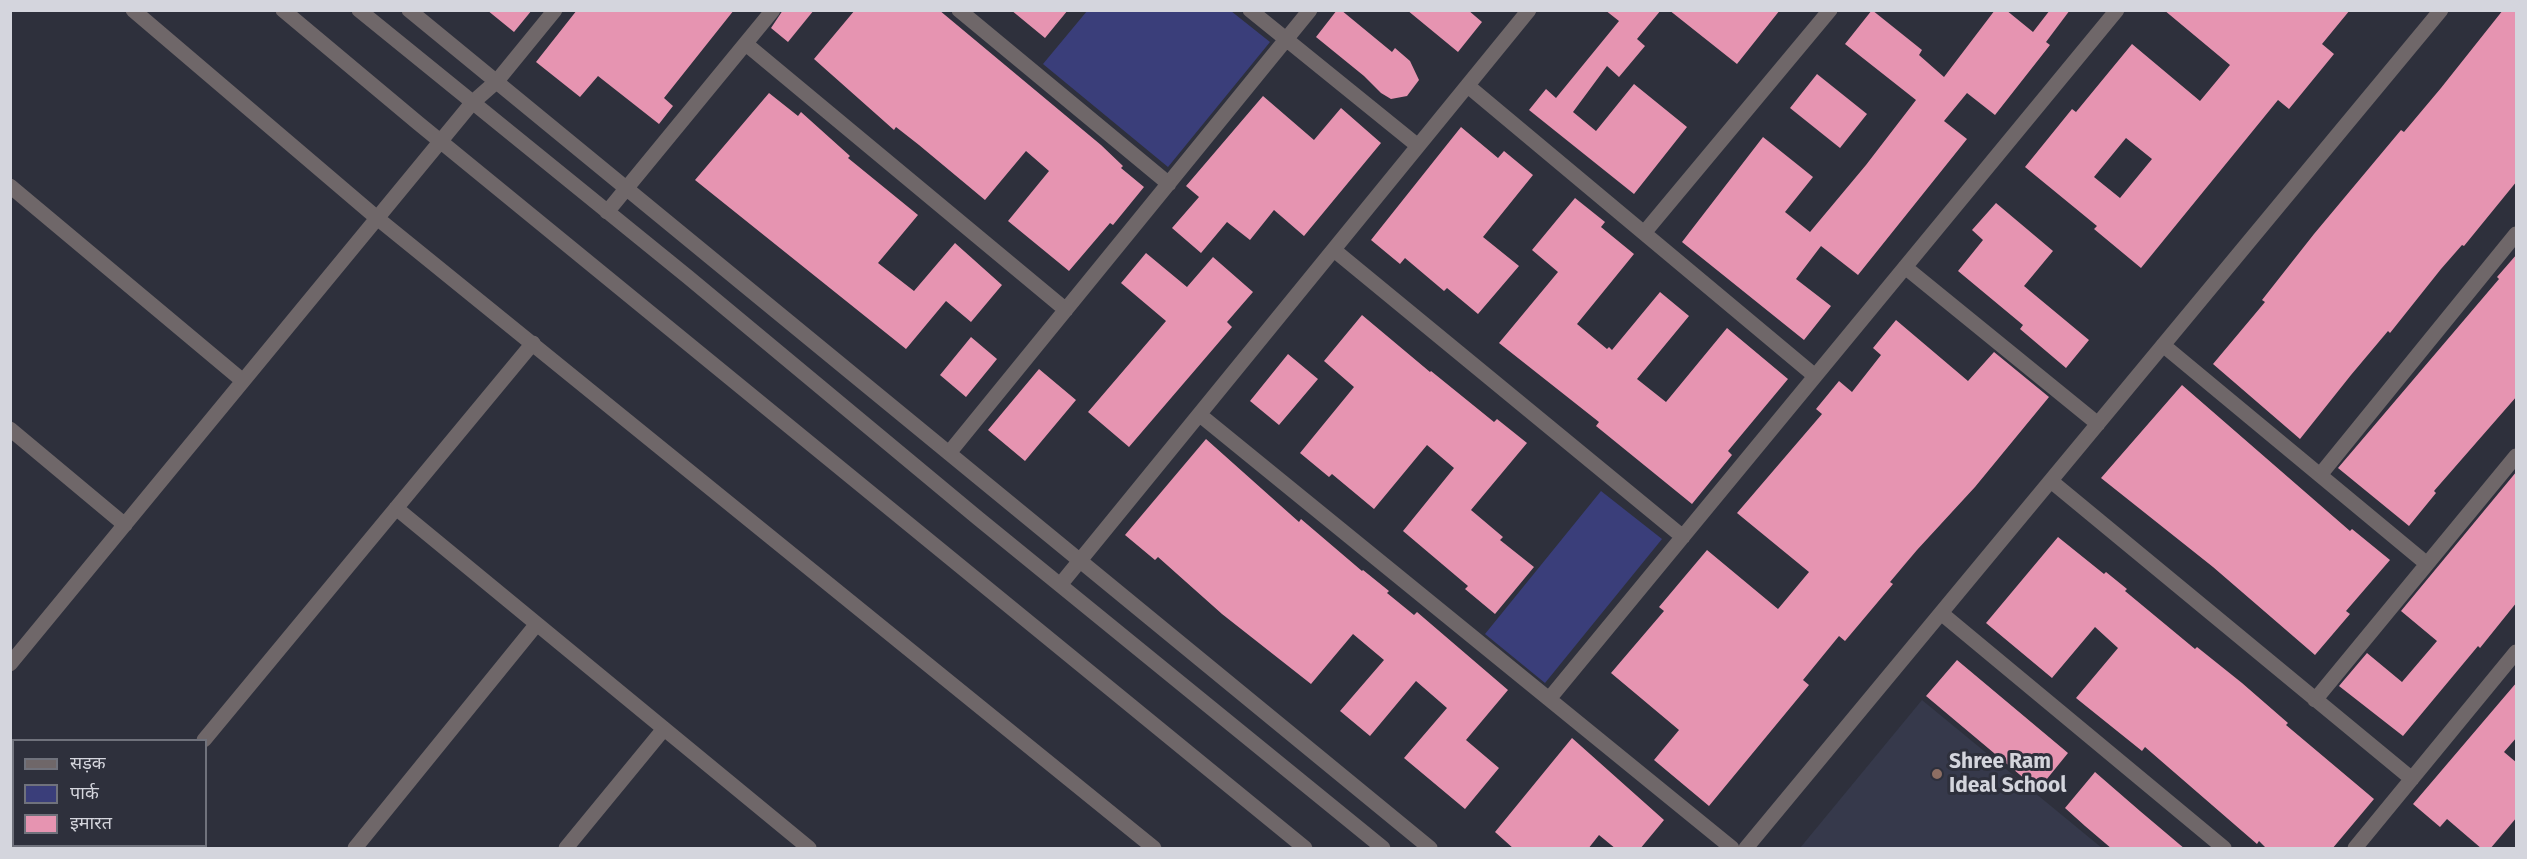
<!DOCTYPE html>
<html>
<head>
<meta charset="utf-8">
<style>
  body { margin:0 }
  #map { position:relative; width:2527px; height:859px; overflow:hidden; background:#2e303c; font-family:"Fira Sans","Noto Sans Devanagari",sans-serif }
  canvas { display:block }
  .frame { position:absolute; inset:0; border:12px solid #d4d5dd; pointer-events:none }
  .legend { position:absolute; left:12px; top:739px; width:195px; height:108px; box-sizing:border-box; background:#2e303c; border:2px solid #70727c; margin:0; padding:8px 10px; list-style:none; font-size:18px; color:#d4d5dd }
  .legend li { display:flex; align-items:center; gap:12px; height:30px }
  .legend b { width:30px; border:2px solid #70727c }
</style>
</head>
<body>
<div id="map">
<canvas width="2527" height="859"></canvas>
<div class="frame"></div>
<ul class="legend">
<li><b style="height:8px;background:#6f6769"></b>सड़क</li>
<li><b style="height:16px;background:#3a3e7a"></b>पार्क</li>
<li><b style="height:16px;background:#e694b1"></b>इमारत</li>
</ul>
</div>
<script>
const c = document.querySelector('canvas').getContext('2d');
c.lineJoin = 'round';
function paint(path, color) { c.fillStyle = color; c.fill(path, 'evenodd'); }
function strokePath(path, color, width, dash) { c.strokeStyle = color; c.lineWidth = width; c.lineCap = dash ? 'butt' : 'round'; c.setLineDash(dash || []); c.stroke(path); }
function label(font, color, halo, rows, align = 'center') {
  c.font = font + ' "Fira Sans",sans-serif'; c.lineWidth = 6; c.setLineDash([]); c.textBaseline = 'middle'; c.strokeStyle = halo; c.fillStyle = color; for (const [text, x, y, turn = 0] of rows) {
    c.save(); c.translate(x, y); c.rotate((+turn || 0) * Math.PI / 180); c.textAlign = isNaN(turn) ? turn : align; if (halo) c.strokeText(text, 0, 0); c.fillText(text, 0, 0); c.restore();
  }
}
paint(new Path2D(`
  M 1922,700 L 2102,848 L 1800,848 Z`), '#36394b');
paint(new Path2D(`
  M 1087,11 L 1231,11 L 1270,42 L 1168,167 L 1043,64 Z
  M 1601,491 L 1662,539 L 1545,683 L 1485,634 Z`), '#3a3e7a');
paint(new Path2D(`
  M 487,10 L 532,10 L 514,32 Z
  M 577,10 L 734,10 L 664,98 L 673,106 L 659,124 L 598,76 L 580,97 L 536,62 Z
  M 783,10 L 814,10 L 788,42 L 771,28 Z
  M 855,10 L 939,10 L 1101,145 L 1123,166 L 1121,168 L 1144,187 L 1113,225 L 1110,223 L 1069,271 L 1008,221 L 1049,171 L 1026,151 L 985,200 L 919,145 L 896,127 L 894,130 L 814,59 Z
  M 1011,10 L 1068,10 L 1045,38 Z
  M 1337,10 L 1341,10 L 1392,52 L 1395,48 L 1410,61 L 1419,80 L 1407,96 L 1391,99 L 1381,93 L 1364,76 L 1316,37 Z
  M 1407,10 L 1468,10 L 1482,22 L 1458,52 Z
  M 1605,10 L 1661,10 L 1637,39 L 1645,46 L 1619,77 L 1607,66 L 1573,112 L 1596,131 L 1634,84 L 1687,127 L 1634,194 L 1529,110 L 1546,89 L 1556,98 L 1619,21 Z
  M 1669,10 L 1780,10 L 1737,64 Z
  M 1872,10 L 1922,50 L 1919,55 L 1944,77 L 1995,10 L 2006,10 L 2033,32 L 2050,10 L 2070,10 L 2046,42 L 2050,45 L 1995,115 L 1967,93 L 1944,121 L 1967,139 L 1858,275 L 1821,246 L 1796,279 L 1831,306 L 1804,340 L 1682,242 L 1763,137 L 1813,177 L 1785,212 L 1810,232 L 1866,165 L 1916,100 L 1845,44 Z
  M 2164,10 L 2350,10 L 2322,44 L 2334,54 L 2289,109 L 2278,100 L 2141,268 L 2094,229 L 2097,226 L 2025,167 L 2072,109 L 2076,112 L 2132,44 L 2200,101 L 2230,65 ZM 2126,138 L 2152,159 L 2120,198 L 2094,177 Z
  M 2503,10 L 2517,10 L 2517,181 L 2464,246 L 2462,245 L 2441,269 L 2390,333 L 2388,331 L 2351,375 L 2300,439 L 2213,364 L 2265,302 L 2262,300 L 2314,234 L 2401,130 L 2404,132 L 2441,88 Z
  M 1817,74 L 1867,114 L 1840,148 L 1790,108 Z
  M 769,93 L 798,116 L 801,112 L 850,156 L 848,158 L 918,215 L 878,263 L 914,291 L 955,243 L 1002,285 L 971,322 L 946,301 L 906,349 L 695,180 Z
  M 1263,96 L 1314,140 L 1341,108 L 1381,143 L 1304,236 L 1274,210 L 1250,240 L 1227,222 L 1201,253 L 1172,228 L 1199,197 L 1186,186 Z
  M 1461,127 L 1498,158 L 1504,151 L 1533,175 L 1483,237 L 1519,266 L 1478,314 L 1447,288 L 1444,291 L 1405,258 L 1400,264 L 1371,240 Z
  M 1575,198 L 1605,222 L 1601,227 L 1634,254 L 1577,324 L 1607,349 L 1609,347 L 1612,350 L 1660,292 L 1689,316 L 1637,379 L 1666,402 L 1727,328 L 1788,379 L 1728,451 L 1732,455 L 1692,504 L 1596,426 L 1599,422 L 1499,343 L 1558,272 L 1532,250 Z
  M 1996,203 L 2053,251 L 2024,286 L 2089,340 L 2066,368 L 2020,329 L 2023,325 L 1958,271 L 1983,240 L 1972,230 Z
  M 1146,253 L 1187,287 L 1213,257 L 1253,292 L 1227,322 L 1232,327 L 1129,447 L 1088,412 L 1166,321 L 1121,283 Z
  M 2517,254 L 2517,396 L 2434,491 L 2436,493 L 2409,526 L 2338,468 L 2499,279 L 2497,277 Z
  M 1362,315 L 1430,372 L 1431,371 L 1494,422 L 1497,419 L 1527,443 L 1471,510 L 1503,537 L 1500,540 L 1534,567 L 1495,614 L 1465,589 L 1468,586 L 1403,531 L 1454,468 L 1427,445 L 1374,509 L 1332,474 L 1329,477 L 1300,453 L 1354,387 L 1324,361 Z
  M 1896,320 L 1968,381 L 1994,352 L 2049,397 L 1975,487 L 1917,550 L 1890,582 L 1893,584 L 1845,641 L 1839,636 L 1803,680 L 1809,685 L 1709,806 L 1654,760 L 1679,730 L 1611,673 L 1664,611 L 1659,607 L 1707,550 L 1778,609 L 1809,572 L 1737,513 L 1822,414 L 1816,409 L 1839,381 L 1852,392 L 1881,355 L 1873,348 Z
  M 971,337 L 997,359 L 966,397 L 940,375 Z
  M 1288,354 L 1318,379 L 1279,425 L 1250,401 Z
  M 1039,369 L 1076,400 L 1025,461 L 988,430 Z
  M 2182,385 L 2350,531 L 2352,529 L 2390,560 L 2346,611 L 2350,614 L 2315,655 L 2213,567 L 2101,478 Z
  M 1206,439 L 1299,522 L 1301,519 L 1362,571 L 1363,570 L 1389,591 L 1387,593 L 1414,615 L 1417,612 L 1508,690 L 1466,740 L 1499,768 L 1465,809 L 1404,758 L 1447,708 L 1416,681 L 1370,736 L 1340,711 L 1384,660 L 1353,634 L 1311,684 L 1222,614 L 1158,557 L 1155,560 L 1125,535 Z
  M 2517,471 L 2517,602 L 2480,648 L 2478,646 L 2403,736 L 2339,686 L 2367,653 L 2402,682 L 2437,641 L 2401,611 Z
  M 2058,537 L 2104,574 L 2106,572 L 2127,589 L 2125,591 L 2195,649 L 2197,647 L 2242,683 L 2288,723 L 2286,725 L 2374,799 L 2332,849 L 2267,849 L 2259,841 L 2257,844 L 2145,747 L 2142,751 L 2076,698 L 2118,648 L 2095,627 L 2052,678 L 1986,623 Z
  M 1957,660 L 2068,753 L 2038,790 L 1926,696 Z
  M 2517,682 L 2517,737 L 2504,752 L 2517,763 L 2517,817 L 2490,849 L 2482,849 L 2447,819 L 2440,827 L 2413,804 Z
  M 1572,738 L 1664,820 L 1640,849 L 1616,849 L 1599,835 L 1588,849 L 1514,849 L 1495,832 Z
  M 2095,772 L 2140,811 L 2185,849 L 2112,849 L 2085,826 L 2065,808 Z`), '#e694b1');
strokePath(new Path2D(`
  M 133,10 L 377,218 L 1154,848
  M 283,10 L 418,123 L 1305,848
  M 359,10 L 688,277 L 979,519 L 1383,848
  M 409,10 L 1430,848
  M 959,10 L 1169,184
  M 1250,10 L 1418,146
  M 746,44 L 1066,310
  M 1468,86 L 1815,376
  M 10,186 L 243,381
  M 607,212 L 773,10
  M 1644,233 L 1830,10
  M 1334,250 L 1683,537
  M 1905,267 L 2098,424
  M 2163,345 L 2427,564
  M 1200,415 L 1732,848
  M 10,429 L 125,525
  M 949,453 L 1310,10
  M 2320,475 L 2516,234
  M 2051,481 L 2412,779
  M 396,508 L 809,848
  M 1060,585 L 1529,10
  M 1941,613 L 2224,848
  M 10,664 L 472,103 L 497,81 L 555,10
  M 1549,699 L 2117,10
  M 2315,700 L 2516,456
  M 204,740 L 533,343
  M 114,848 L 117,846
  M 355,848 L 536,625
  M 566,848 L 663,730
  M 1746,848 L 2441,10
  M 2355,848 L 2516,652`), '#6f6769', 15);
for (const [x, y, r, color] of [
  [1937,774,6,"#8d6e63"]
]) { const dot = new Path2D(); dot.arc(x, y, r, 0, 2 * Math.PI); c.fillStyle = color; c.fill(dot); strokePath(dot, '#2e303c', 2); }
label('bold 21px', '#d4d5dd', '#2e303c', [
  ["Shree Ram",1949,762],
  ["Ideal School",1949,786]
], 'left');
</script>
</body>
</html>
